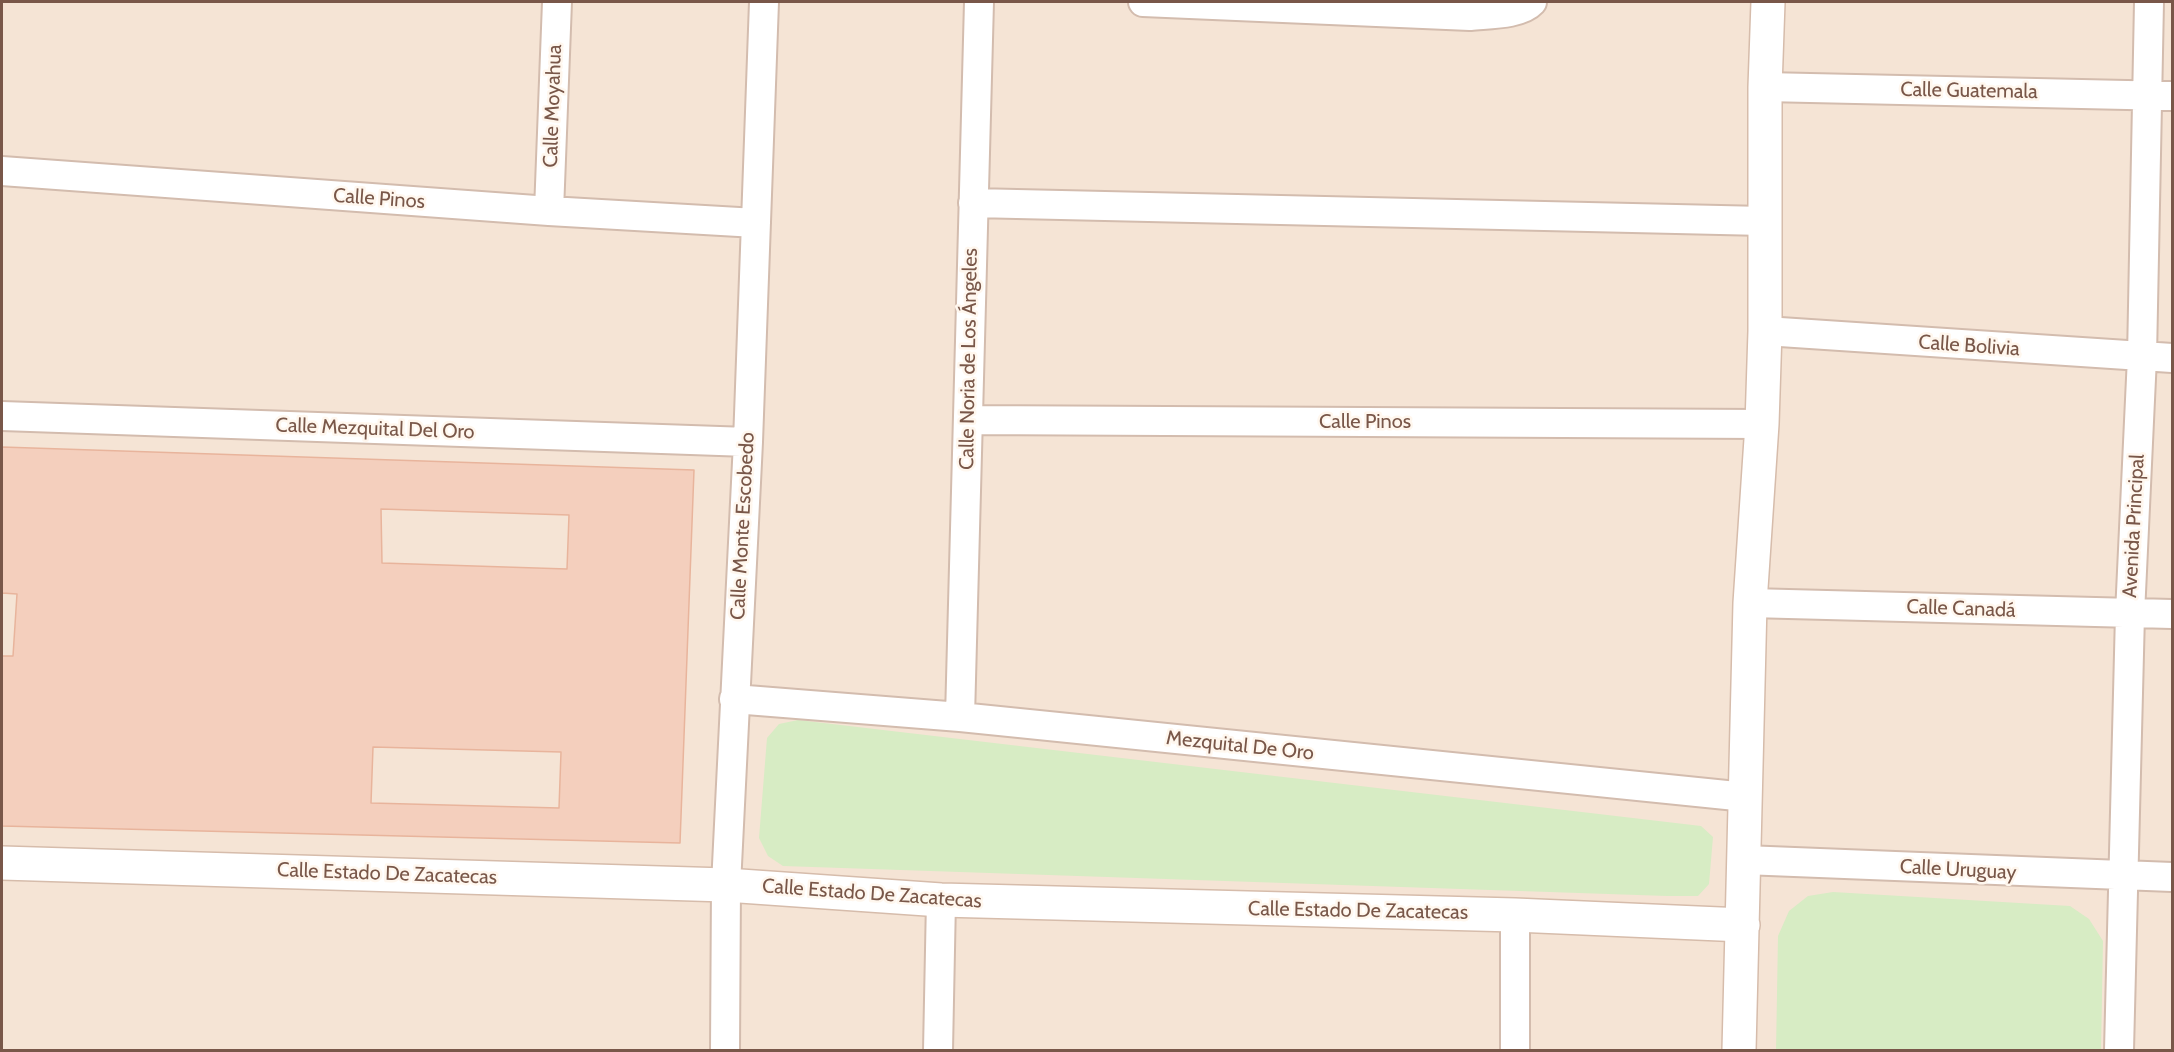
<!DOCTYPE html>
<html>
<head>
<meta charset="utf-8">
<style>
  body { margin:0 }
  #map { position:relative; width:2174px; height:1052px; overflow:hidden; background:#fdf3e7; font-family:Cabin,sans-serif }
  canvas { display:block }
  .frame { position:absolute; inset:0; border:3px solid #795749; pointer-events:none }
</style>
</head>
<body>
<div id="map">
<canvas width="2174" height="1052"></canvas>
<div class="frame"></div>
</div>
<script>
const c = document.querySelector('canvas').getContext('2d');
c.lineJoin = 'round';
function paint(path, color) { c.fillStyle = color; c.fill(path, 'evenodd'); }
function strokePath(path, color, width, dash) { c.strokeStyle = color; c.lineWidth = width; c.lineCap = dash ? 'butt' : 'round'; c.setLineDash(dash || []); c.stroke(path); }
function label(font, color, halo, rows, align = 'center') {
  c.font = font + ' Cabin,sans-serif'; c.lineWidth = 5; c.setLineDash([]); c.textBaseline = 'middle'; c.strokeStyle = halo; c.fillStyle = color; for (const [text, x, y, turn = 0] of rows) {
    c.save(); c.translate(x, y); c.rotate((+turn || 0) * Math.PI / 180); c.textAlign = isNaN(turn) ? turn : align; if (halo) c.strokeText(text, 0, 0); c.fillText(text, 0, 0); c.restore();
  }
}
paint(new Path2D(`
  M 2,2 L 2172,2 L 2172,1050 L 2,1050 Z`), '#f5e4d5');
paint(new Path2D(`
  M 798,720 L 1701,826 L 1713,837 L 1709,884 L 1698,896 L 1667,896 L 783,866 L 768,856 L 759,838 L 767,738 L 779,724 Z
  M 1833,892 L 2070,906 L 2089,919 L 2103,941 L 2101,1050 L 1776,1050 L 1778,936 L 1789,911 L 1808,896 Z`), '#d7ecc4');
const building = new Path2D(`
  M 2,447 L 694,470 L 680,843 L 2,826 Z
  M 381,509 L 569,515 L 567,569 L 382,563 Z
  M 2,593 L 17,594 L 13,656 L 2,656 Z
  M 373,747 L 561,752 L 559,808 L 371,803 Z`);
paint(building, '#f4cfbd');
strokePath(building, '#e8b49c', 1.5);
const street = new Path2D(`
  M 1143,2 L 1470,16 C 1487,14 1520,15 1532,2
  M 1765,87 L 2172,96
  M 2,171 L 549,211 L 756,223
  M 973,203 L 1764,221
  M 549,211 L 557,2
  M 1765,331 L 2172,358
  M 2,416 L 748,442
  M 968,420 L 1762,424
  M 1750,603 L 2172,614
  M 734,699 L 960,717 L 1746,797
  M 960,717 L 979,2
  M 1744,860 L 2172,877
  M 1515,915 L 1515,1050
  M 725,1050 L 726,885 L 748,442 L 764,2
  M 938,1050 L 941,900
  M 2119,1050 L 2130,614 L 2142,357 L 2149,2`);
const secondary = new Path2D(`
  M 2,863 L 726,885 L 941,900 L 1515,915 L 1743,925
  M 1739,1050 L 1750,603 L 1762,424 L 1765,331 L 1765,87 L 1768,2`);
strokePath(street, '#d3bcae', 32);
strokePath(secondary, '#d6bcab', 36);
strokePath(street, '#fff', 28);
strokePath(secondary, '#fff', 33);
label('20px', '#795749', '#fff7ee', [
  ["Calle Guatemala",1969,91,1],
  ["Calle Moyahua",553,106,-88],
  ["Calle Pinos",379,199,4],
  ["Calle Bolivia",1969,346,4],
  ["Calle Noria de Los Ángeles",969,359,-89],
  ["Calle Pinos",1365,422],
  ["Calle Mezquital Del Oro",375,429,2],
  ["Calle Monte Escobedo",743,526,-87],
  ["Avenida Principal",2134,526,-87],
  ["Calle Canadá",1961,609,2],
  ["Mezquital De Oro",1240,746,6],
  ["Calle Uruguay",1958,870,3],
  ["Calle Estado De Zacatecas",387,874,2],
  ["Calle Estado De Zacatecas",872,894,4],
  ["Calle Estado De Zacatecas",1358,911,1]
]);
</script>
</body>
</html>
